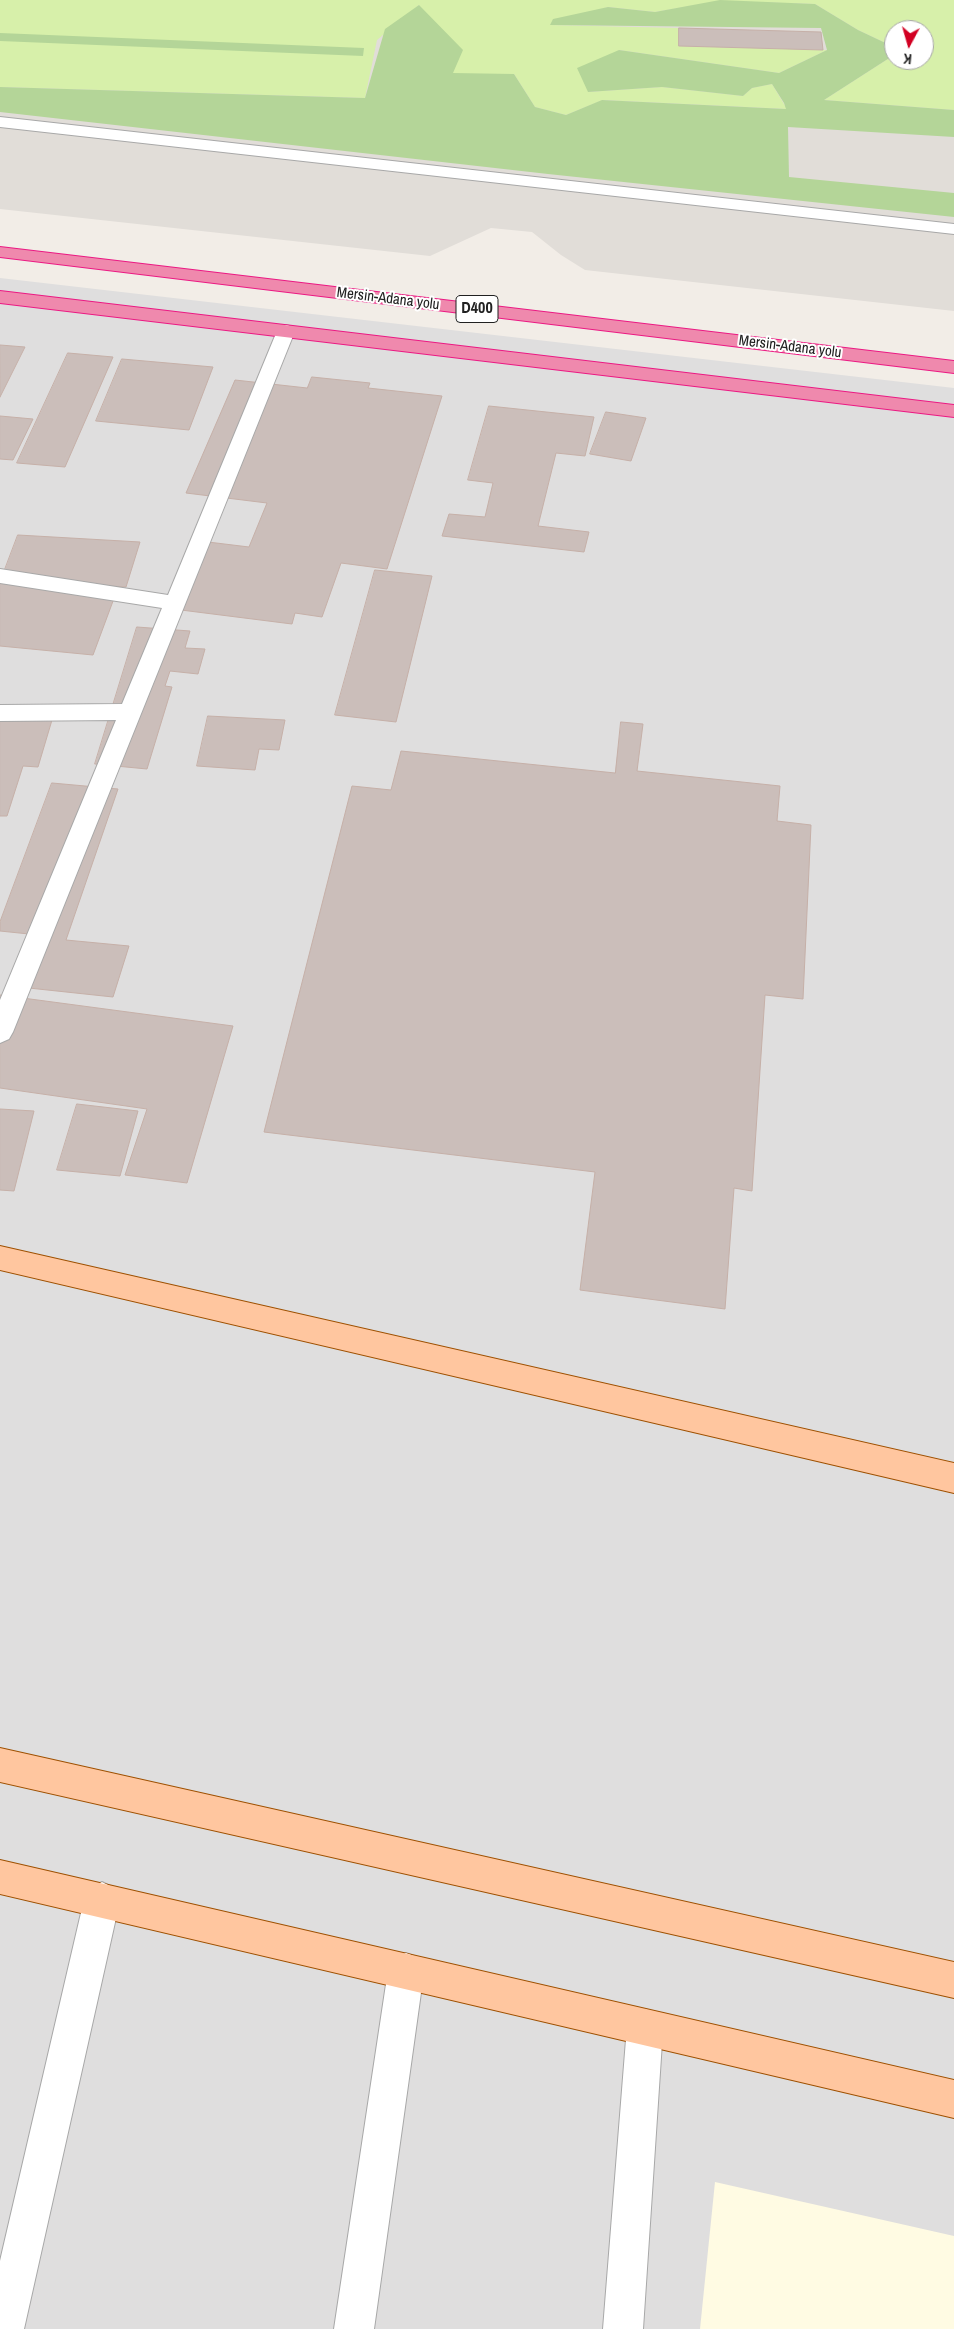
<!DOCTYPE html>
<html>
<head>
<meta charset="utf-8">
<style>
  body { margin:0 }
  #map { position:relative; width:954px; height:2329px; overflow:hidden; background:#f2ede7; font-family:"Archivo Narrow",sans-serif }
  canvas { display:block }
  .north { position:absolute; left:884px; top:20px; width:50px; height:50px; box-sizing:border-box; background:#fff; border:1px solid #a6a6a6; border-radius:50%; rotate:186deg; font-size:14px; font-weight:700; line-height:20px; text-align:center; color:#212121 }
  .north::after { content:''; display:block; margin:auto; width:18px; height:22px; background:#d20022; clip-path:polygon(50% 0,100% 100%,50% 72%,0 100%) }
</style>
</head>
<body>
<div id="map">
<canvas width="954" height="2329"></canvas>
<div class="north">K</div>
</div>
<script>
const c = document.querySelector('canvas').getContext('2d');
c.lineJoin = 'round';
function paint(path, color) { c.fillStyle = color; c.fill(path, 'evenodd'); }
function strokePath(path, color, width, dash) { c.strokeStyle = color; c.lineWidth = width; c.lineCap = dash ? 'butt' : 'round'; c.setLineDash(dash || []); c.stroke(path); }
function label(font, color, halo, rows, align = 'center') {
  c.font = font + ' "Archivo Narrow",sans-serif'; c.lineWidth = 4; c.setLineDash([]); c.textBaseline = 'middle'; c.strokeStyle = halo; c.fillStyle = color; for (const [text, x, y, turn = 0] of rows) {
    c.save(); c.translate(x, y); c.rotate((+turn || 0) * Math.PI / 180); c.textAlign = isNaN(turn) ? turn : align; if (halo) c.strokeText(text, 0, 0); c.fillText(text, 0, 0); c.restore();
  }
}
paint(new Path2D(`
  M 0,278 L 954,388 L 954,2329 L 0,2329 Z`), '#dfdede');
paint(new Path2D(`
  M 715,2182 L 954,2236 L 954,2329 L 700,2329 Z`), '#fffbe3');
paint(new Path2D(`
  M 0,0 L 954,0 L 954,311 L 585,270 L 561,255 L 532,232 L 491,228 L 430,256 L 0,209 ZM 894,30 L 924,30 L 924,60 L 894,60 Z`), '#e1ddd8');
paint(new Path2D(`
  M 0,0 L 954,0 L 954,110 L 824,100 L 894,55 L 894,60 L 924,60 L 924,30 L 894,30 L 894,47 L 858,30 L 815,4 L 720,1 L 655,12 L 608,7 L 551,25 L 679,28 L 680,46 L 827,50 L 779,73 L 619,50 L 588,92 L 662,87 L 743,96 L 752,88 L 772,84 L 787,109 L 603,100 L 566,115 L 535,107 L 514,74 L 452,74 L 419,5 L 377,40 L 365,98 L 0,87 Z`), '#d7f0aa');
paint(new Path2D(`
  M 720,0 L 815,4 L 858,30 L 894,47 L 894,55 L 824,100 L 954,110 L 954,137 L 788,127 L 789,177 L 954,193 L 954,217 L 548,174 L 0,112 L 0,87 L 365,98 L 385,29 L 419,5 L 463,50 L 453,73 L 514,74 L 535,107 L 566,115 L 602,100 L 786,109 L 784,103 L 772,84 L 752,88 L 743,96 L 662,87 L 588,92 L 577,68 L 619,50 L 779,73 L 827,50 L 821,28 L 550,25 L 553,19 L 608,7 L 655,12 Z
  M 0,33 L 364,48 L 363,56 L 0,41 Z`), '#b4d598');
const building = new Path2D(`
  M 679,28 L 821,32 L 823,50 L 679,46 Z
  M 0,345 L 25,347 L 0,397 Z
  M 68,353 L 113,357 L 65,467 L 17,463 Z
  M 122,359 L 213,367 L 189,430 L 96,421 Z
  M 312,377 L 370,383 L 368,388 L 442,396 L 387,569 L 341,563 L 322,617 L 295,613 L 292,624 L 181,610 L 208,542 L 249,547 L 267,503 L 186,493 L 235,380 L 307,388 Z
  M 489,406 L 594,417 L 585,456 L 556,453 L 538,526 L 589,532 L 584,552 L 442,536 L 449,514 L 485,517 L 493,483 L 468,480 Z
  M 606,412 L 646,418 L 631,461 L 590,454 Z
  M 0,416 L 33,419 L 13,460 L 0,459 Z
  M 18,535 L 140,542 L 126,587 L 1,580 Z
  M 375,570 L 432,576 L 396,722 L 335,715 Z
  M 0,582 L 116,593 L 93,655 L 0,646 Z
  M 137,627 L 190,631 L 185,648 L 205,649 L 198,674 L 170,671 L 165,686 L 172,687 L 147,769 L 95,764 Z
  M 208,716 L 285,720 L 279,750 L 259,749 L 255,770 L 197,766 Z
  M 0,718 L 52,720 L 38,767 L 23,766 L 7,816 L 0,816 Z
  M 621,722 L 643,724 L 637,771 L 780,786 L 777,821 L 811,825 L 803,999 L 765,995 L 752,1191 L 734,1188 L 725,1309 L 580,1290 L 595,1172 L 264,1132 L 352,786 L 391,790 L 401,751 L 615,773 Z
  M 52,783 L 118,789 L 66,940 L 129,946 L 113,997 L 10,986 L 29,934 L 0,931 L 0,922 Z
  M 0,995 L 233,1026 L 187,1183 L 125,1175 L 147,1109 L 0,1088 Z
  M 77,1104 L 138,1111 L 120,1176 L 57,1170 Z
  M 0,1109 L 34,1111 L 14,1191 L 0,1190 Z`);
paint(building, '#cbbeba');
strokePath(building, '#c6b0a8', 1);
const minor = new Path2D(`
  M 0,117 L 954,224 L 954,234 L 0,127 Z
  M 286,325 L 293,327 L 295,331 L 13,1032 L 9,1039 L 0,1043 L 0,1000 L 116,720 L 0,721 L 0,705 L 122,704 L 162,608 L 0,583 L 0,569 L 168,595 L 277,331 L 279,327 Z
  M 102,1882 L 114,1888 L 120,1900 L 24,2329 L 0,2329 L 0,2261 L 84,1900 L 90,1888 Z
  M 406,1953 L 419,1958 L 424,1971 L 374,2329 L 334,2329 L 388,1971 L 393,1958 Z
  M 645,2009 L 658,2014 L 663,2027 L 643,2329 L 603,2329 L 627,2027 L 632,2014 Z`);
const major = new Path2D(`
  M 0,1246 L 954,1463 L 954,1493 L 0,1270 Z
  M 0,1748 L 954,1962 L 954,1998 L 0,1782 Z
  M 0,1860 L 954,2080 L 954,2118 L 0,1894 Z`);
const highway = new Path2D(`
  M 0,247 L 954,361 L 954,373 L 0,257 Z
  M 0,291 L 954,405 L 954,417 L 0,303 Z`);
strokePath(minor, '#a8a8a8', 2);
strokePath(major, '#9e5000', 2);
strokePath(highway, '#eb1983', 2);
paint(minor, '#fff');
paint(major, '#ffc69f');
paint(highway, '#ef89ad');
label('15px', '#212121', '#fff', [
  ["Mersin-Adana yolu",388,299,7],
  ["Mersin-Adana yolu",790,347,7]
]);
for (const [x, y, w] of [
  [477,309,42]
]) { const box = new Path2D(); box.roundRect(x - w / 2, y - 13.5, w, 27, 4); c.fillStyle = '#fff'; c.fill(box); strokePath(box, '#212121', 1); }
label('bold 16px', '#212121', null, [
  ["D400",477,309]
]);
</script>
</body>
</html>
